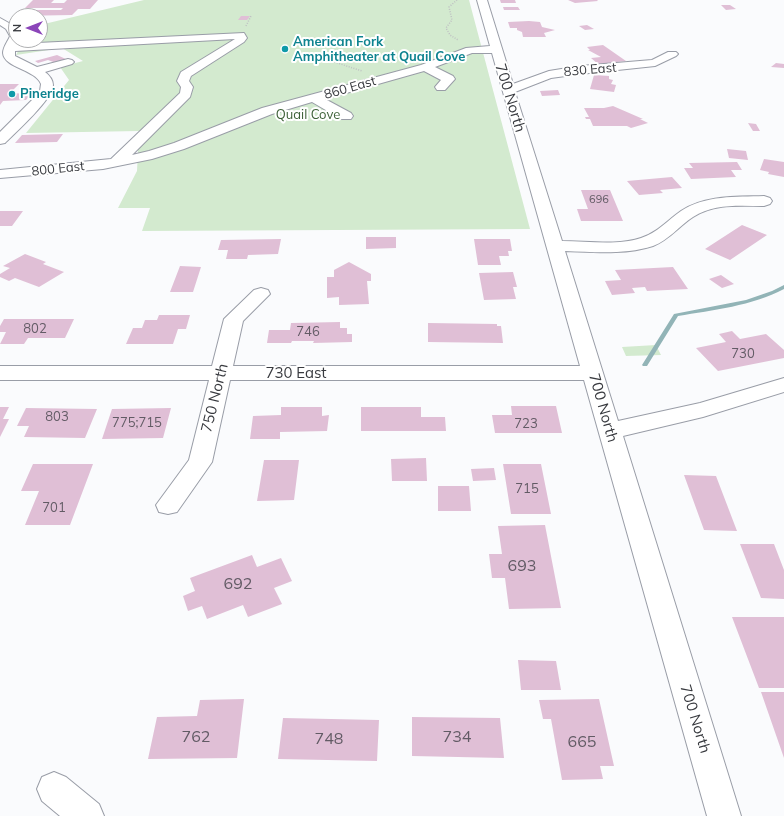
<!DOCTYPE html>
<html>
<head>
<meta charset="utf-8">
<style>
  body { margin:0 }
  #map { position:relative; width:784px; height:816px; overflow:hidden; background:#fafbfd; font-family:Mulish,sans-serif }
  canvas { display:block }
  .north { position:absolute; left:8px; top:8px; width:40px; height:40px; box-sizing:border-box; background:#fff; border:1px solid #afb0b2; border-radius:50%; rotate:270deg; font-size:11px; font-weight:700; line-height:16px; text-align:center; color:#383a3f }
  .north::after { content:''; display:block; margin:auto; width:14px; height:18px; background:#8b45b9; clip-path:polygon(50% 0,100% 100%,50% 72%,0 100%) }
</style>
</head>
<body>
<div id="map">
<canvas width="784" height="816"></canvas>
<div class="north">N</div>
</div>
<script>
const c = document.querySelector('canvas').getContext('2d');
c.lineJoin = 'round';
function paint(path, color) { c.fillStyle = color; c.fill(path, 'evenodd'); }
function strokePath(path, color, width, dash) { c.strokeStyle = color; c.lineWidth = width; c.lineCap = dash ? 'butt' : 'round'; c.setLineDash(dash || []); c.stroke(path); }
function label(font, color, halo, rows, align = 'center') {
  c.font = font + ' Mulish,sans-serif'; c.lineWidth = 4; c.setLineDash([]); c.textBaseline = 'middle'; c.strokeStyle = halo; c.fillStyle = color; for (const [text, x, y, turn = 0] of rows) {
    c.save(); c.translate(x, y); c.rotate((+turn || 0) * Math.PI / 180); c.textAlign = isNaN(turn) ? turn : align; if (halo) c.strokeText(text, 0, 0); c.fillText(text, 0, 0); c.restore();
  }
}
paint(new Path2D(`
  M 144,0 L 469,0 L 530,229 L 142,231 L 150,208 L 118,208 L 137,171 L 139,131 L 26,133 L 69,80 L 60,67 L 83,61 L 62,48 L 16,55 L 22,44 L 22,40 L 40,40 L 40,25 Z
  M 656,345 L 661,355 L 626,356 L 622,347 Z`), '#d3eacf');
paint(new Path2D(`
  M 784,285 L 784,289 C 752,306 713,310 678,316 L 647,366 L 643,366 L 642,365 L 674,314 L 746,300 L 772,291 Z`), '#92b4b7');
paint(new Path2D(`
  M 33,0 L 54,0 L 51,3 L 64,3 L 67,0 L 98,0 L 90,9 L 78,9 L 72,15 L 16,16 L 23,10 L 61,10 L 63,8 L 25,8 Z
  M 500,0 L 515,0 L 516,3 L 501,3 Z
  M 568,0 L 597,0 L 598,1 L 575,3 Z
  M 721,5 L 730,5 L 736,9 L 726,10 Z
  M 503,7 L 518,7 L 520,10 L 504,10 Z
  M 241,16 L 250,16 L 247,20 L 238,20 Z
  M 529,21 L 540,22 L 542,27 L 555,30 L 544,33 L 546,37 L 523,37 L 522,32 L 517,30 L 517,28 L 510,28 L 508,22 Z
  M 587,25 L 594,29 L 585,30 L 579,26 Z
  M 603,45 L 626,61 L 598,64 L 591,58 L 601,57 L 588,50 L 590,50 L 587,47 Z
  M 57,55 L 68,60 L 56,63 L 48,60 L 38,63 L 35,61 Z
  M 776,63 L 784,64 L 784,68 L 771,67 Z
  M 594,75 L 609,76 L 609,79 L 613,80 L 611,84 L 616,85 L 614,92 L 590,89 Z
  M 0,84 L 19,84 L 10,93 L 31,94 L 26,100 L 3,101 L 0,105 Z
  M 558,90 L 560,95 L 542,96 L 540,91 Z
  M 613,106 L 643,119 L 640,119 L 648,123 L 631,128 L 627,126 L 593,126 L 590,119 L 586,119 L 585,117 L 589,117 L 584,108 L 604,108 Z
  M 748,123 L 756,124 L 760,131 L 753,131 Z
  M 63,134 L 57,142 L 15,143 L 22,135 Z
  M 727,149 L 746,151 L 748,160 L 729,158 Z
  M 764,159 L 784,162 L 784,177 L 768,174 L 769,172 L 760,170 Z
  M 737,162 L 742,170 L 731,170 L 736,177 L 691,179 L 684,168 L 693,168 L 689,163 Z
  M 672,177 L 682,188 L 660,190 L 663,193 L 639,195 L 627,181 Z
  M 581,190 L 610,190 L 623,221 L 581,221 L 577,209 L 588,209 Z
  M 0,211 L 23,211 L 12,226 L 0,226 Z
  M 742,225 L 767,235 L 730,260 L 705,249 Z
  M 366,237 L 396,237 L 396,248 L 366,249 Z
  M 281,239 L 278,254 L 248,255 L 247,259 L 226,259 L 228,250 L 218,250 L 221,240 Z
  M 474,239 L 510,239 L 512,251 L 508,251 L 509,256 L 499,256 L 501,265 L 478,265 Z
  M 25,254 L 46,262 L 43,264 L 64,272 L 39,287 L 15,278 L 9,281 L 0,277 L 0,274 L 10,268 L 3,266 Z
  M 349,262 L 371,274 L 371,281 L 367,281 L 369,304 L 339,305 L 339,297 L 327,298 L 327,277 L 334,277 L 334,270 Z
  M 180,266 L 201,267 L 193,292 L 170,292 Z
  M 673,267 L 688,289 L 647,291 L 645,287 L 632,288 L 635,293 L 612,295 L 605,281 L 621,280 L 615,270 Z
  M 513,272 L 517,287 L 513,287 L 516,299 L 484,300 L 479,273 Z
  M 721,275 L 734,284 L 722,288 L 709,279 Z
  M 159,315 L 190,315 L 186,329 L 178,329 L 173,344 L 126,344 L 133,328 L 142,328 L 145,320 L 157,320 Z
  M 4,319 L 74,319 L 65,338 L 28,338 L 24,344 L 0,344 L 6,332 L 0,332 L 0,326 Z
  M 340,322 L 340,328 L 347,328 L 347,334 L 352,334 L 352,342 L 313,343 L 314,341 L 292,341 L 291,343 L 267,343 L 269,330 L 290,330 L 291,323 Z
  M 428,323 L 497,324 L 497,326 L 501,326 L 503,343 L 428,342 Z
  M 732,331 L 740,339 L 766,334 L 784,350 L 784,358 L 718,371 L 696,348 L 726,342 L 719,334 Z
  M 511,406 L 556,406 L 562,433 L 495,433 L 492,415 L 512,415 Z
  M 0,407 L 9,407 L 3,419 L 9,419 L 0,437 Z
  M 281,407 L 322,407 L 322,416 L 329,415 L 327,431 L 280,432 L 280,439 L 250,439 L 253,416 L 281,415 Z
  M 361,407 L 421,407 L 421,417 L 445,417 L 446,431 L 361,431 Z
  M 26,408 L 97,409 L 85,438 L 24,437 L 29,426 L 17,426 Z
  M 171,408 L 163,438 L 102,439 L 112,409 Z
  M 426,458 L 427,481 L 392,481 L 391,459 Z
  M 264,460 L 299,460 L 294,500 L 257,501 Z
  M 33,464 L 93,464 L 70,525 L 25,525 L 39,491 L 21,491 Z
  M 503,464 L 541,464 L 551,514 L 511,514 Z
  M 494,468 L 496,480 L 473,481 L 471,469 Z
  M 684,475 L 716,476 L 737,531 L 704,530 Z
  M 438,486 L 469,486 L 471,511 L 438,511 Z
  M 545,525 L 561,608 L 509,609 L 505,578 L 492,578 L 489,554 L 502,554 L 498,526 Z
  M 740,544 L 774,544 L 784,570 L 784,599 L 761,598 Z
  M 252,555 L 257,567 L 281,558 L 292,581 L 274,588 L 282,604 L 248,617 L 243,605 L 207,619 L 202,606 L 188,611 L 183,596 L 195,591 L 190,578 Z
  M 732,617 L 784,617 L 784,688 L 759,688 Z
  M 518,660 L 556,661 L 561,690 L 521,690 Z
  M 761,692 L 784,692 L 784,758 Z
  M 244,699 L 237,758 L 148,759 L 157,717 L 197,716 L 200,700 Z
  M 599,699 L 614,766 L 600,766 L 603,779 L 562,780 L 551,719 L 543,719 L 539,700 Z
  M 412,717 L 500,718 L 504,758 L 412,756 Z
  M 283,718 L 379,720 L 377,761 L 278,759 Z`), '#e0bfd6');
const minor = new Path2D(`
  M 477,0 L 487,0 L 513,84 L 549,71 L 580,66 L 652,60 L 668,52 L 676,52 L 678,54 L 676,56 L 655,66 L 580,74 L 551,78 L 515,92 L 562,241 C 587,241 617,246 641,238 C 657,233 668,220 681,211 C 705,195 736,197 764,196 L 770,198 L 772,201 L 770,204 L 764,206 C 740,206 714,203 693,217 C 679,226 669,240 653,246 C 625,255 594,252 565,251 L 618,421 L 700,403 L 784,378 L 784,392 L 703,417 L 623,436 L 741,816 L 707,816 L 584,380 L 230,380 L 212,462 L 177,512 L 168,514 L 159,512 L 156,505 L 189,460 L 209,380 L 0,380 L 0,366 L 212,366 L 224,319 L 254,290 L 261,288 L 268,290 L 270,294 L 243,321 L 233,366 L 580,366 L 492,53 L 472,53 L 435,67 L 453,76 L 455,79 L 445,90 L 437,90 L 435,87 L 441,80 L 424,71 L 325,99 L 351,113 L 353,116 L 351,119 L 341,119 L 312,102 L 272,114 L 184,149 L 152,159 L 103,169 L 0,178 L 0,170 L 111,159 L 180,93 L 181,87 L 177,81 L 181,72 L 235,39 L 15,51 L 15,56 L 37,67 L 68,59 L 72,60 L 74,62 L 72,64 L 45,72 C 49,75 53,80 53,85 C 53,99 16,132 5,143 L 0,144 L 0,132 L 35,97 L 40,91 L 41,84 C 35,69 4,68 3,53 C 3,47 8,41 10,36 L 6,29 L 0,25 L 0,18 L 16,27 L 16,40 L 20,40 L 17,44 L 244,33 L 247,38 L 244,42 L 191,76 L 189,81 L 193,87 L 190,97 L 132,155 L 149,151 L 174,143 L 262,108 L 421,65 L 466,48 L 490,46 Z
  M 54,772 L 66,777 L 99,804 L 104,816 L 60,816 L 42,801 L 37,789 L 42,777 Z`);
strokePath(minor, '#999da7', 2);
strokePath(new Path2D(`
  M 457,0 L 449,7 L 452,20 L 446,28 L 450,35 L 458,40
  M 246,26 L 251,16
  M 313,55 L 362,71`), '#bfc0c3', 1.5, [1, 1.5]);
paint(minor, '#fff');
for (const [x, y, r, color] of [
  [285,49,4,"#0f9aa8"],
  [12,94,4,"#0f9aa8"]
]) { const dot = new Path2D(); dot.arc(x, y, r, 0, 2 * Math.PI); c.fillStyle = color; c.fill(dot); strokePath(dot, '#fff', 1.5); }
label('11px', '#625b65', null, [
  ["696",599,200]
]);
label('bold 13px', '#0d838f', '#fff', [
  ["American Fork",293,42],
  ["Amphitheater at Quail Cove",293,57],
  ["Pineridge",20,94]
], 'left');
label('13px', '#383a3f', '#fff', [
  ["830 East",590,70,-5],
  ["860 East",350,88,-16],
  ["800 East",58,169,-6]
]);
label('13px', '#3d6137', '#fff', [
  ["Quail Cove",308,115]
]);
label('13px', '#625b65', null, [
  ["802",35,329],
  ["746",308,332],
  ["730",743,354],
  ["803",57,417],
  ["775;715",137,423],
  ["723",526,424],
  ["715",527,489],
  ["701",54,508]
]);
label('15px', '#383a3f', '#fff', [
  ["700 North",510,98,73],
  ["730 East",296,373],
  ["750 North",215,398,-76],
  ["700 North",603,408,74],
  ["700 North",695,719,73]
]);
label('16px', '#625b65', null, [
  ["693",522,566],
  ["692",238,584],
  ["762",196,737],
  ["734",457,737],
  ["748",329,739],
  ["665",582,742]
]);
</script>
</body>
</html>
